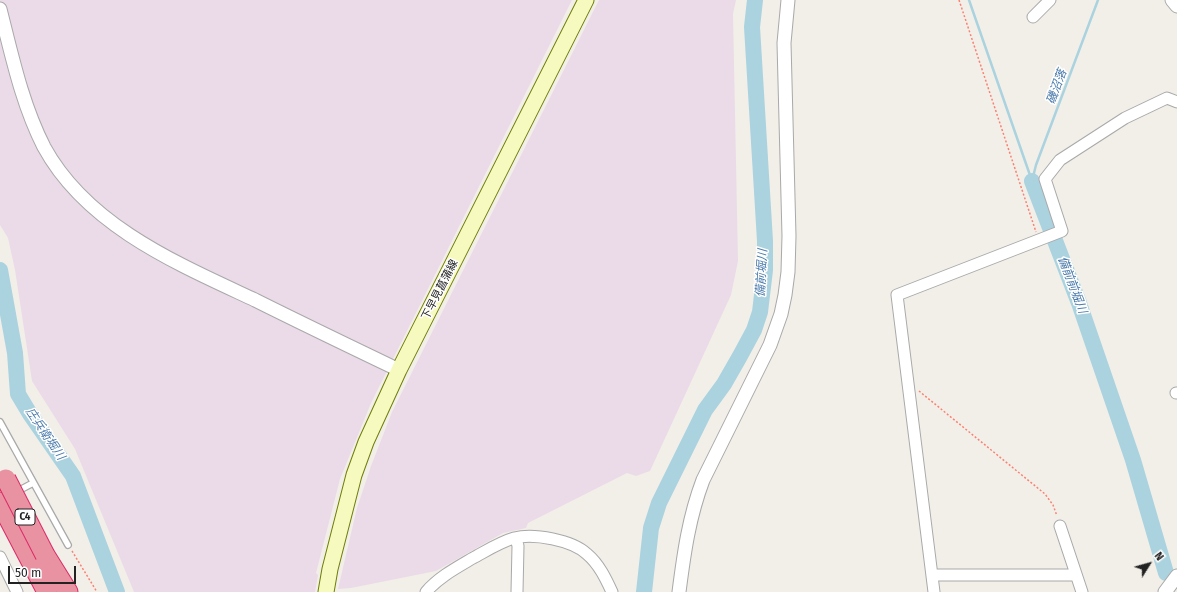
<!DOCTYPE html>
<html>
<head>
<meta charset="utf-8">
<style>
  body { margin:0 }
  #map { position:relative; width:1177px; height:592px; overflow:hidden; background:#f2efe9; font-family:"Fira Sans",sans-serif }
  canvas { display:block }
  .north { position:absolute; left:1129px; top:544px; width:40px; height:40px; -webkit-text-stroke:3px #fff; paint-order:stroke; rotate:53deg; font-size:11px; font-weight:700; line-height:16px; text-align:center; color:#222 }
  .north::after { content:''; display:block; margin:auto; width:14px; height:18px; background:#222; clip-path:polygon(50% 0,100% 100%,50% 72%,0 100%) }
  .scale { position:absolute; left:8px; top:566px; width:68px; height:18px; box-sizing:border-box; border:2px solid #222; border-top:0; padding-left:5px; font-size:12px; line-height:14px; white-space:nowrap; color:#222; -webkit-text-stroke:3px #fff; paint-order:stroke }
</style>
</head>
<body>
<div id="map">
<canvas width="1177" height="592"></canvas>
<div class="north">N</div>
<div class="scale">50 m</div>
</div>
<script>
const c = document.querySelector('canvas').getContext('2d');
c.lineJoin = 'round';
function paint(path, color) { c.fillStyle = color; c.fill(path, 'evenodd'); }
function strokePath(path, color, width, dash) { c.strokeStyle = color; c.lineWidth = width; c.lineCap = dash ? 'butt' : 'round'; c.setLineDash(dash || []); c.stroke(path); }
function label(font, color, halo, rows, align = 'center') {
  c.font = font + ' "Fira Sans","Noto Sans JP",sans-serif'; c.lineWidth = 3; c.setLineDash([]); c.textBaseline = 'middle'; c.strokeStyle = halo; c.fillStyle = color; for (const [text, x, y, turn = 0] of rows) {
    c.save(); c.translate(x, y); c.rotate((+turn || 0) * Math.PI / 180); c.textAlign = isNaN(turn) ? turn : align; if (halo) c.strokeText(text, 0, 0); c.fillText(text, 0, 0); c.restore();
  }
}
paint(new Path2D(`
  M 0,0 L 572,0 L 371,403 L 340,479 L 316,573 L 318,575 L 315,592 L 134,592 L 75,449 L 32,381 L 15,270 L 8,238 L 0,225 Z
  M 599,0 L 736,0 L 733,14 L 738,261 L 731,295 L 650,471 L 636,476 L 627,473 L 528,523 L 526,528 L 503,533 L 436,571 L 351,588 L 338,589 L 357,508 L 371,466 L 392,412 Z`), '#ebdbe8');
strokePath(new Path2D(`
  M 969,0 L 1032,181
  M 1032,181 L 1036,165 L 1098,0`), '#aad3df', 2.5);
strokePath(new Path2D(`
  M 1032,181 L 1079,303 L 1133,460 L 1166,573
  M 0,270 L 15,353 L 18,394 L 30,414 L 73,476 L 117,592
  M 644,592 L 651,528 L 659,503 L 705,410 L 724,384 L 740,356 L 754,330 L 760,312 L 765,270 L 765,241 L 752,27 L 755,0`), '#aad3df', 16);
const service = new Path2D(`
  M 0,422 L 68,545
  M 16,492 L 33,483`);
const minor = new Path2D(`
  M 1033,17 L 1050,0
  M 1176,393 L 1177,393
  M 1060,526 L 1082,592
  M 516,538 L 518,546 L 517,592
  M 0,557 L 17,592
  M 932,575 L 1076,575
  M 426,592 C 439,577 456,568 473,558 C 486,551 500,542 514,538 C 534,533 572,540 587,554 C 599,564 606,579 612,592
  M 934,592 L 897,295 L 1062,231 L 1045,179 L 1060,160 L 1125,118 L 1167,98 L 1177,102`);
const tertiary = new Path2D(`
  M 1172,0 L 1177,6
  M 0,9 C 12,56 22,104 44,147 C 87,226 178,264 255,300 C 303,324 351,347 399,370
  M 679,592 C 684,553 689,517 703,480 L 770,345 L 781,314 L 785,295 L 788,272 L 789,236 L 784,43 L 788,0
  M 1165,592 L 1177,576`);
const secondary = new Path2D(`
  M 326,592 L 330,569 L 354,475 L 366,442 L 399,370 L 586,0`);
const motorway = new Path2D(`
  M 0,502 L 47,592
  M 45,555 L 68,592`);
strokePath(service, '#a9a9a9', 8);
strokePath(minor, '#a9a9a9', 13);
strokePath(tertiary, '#a9a9a9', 15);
strokePath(secondary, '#707d05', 17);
strokePath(motorway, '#dc2a67', 21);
strokePath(new Path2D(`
  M 959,0 L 1036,232
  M 919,391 L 1045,494 L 1053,505 L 1057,516
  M 72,551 L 97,592`), '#fa8072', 1.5, [2, 2]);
strokePath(service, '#fff', 5.5);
strokePath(minor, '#fff', 11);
strokePath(tertiary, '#fff', 13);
strokePath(secondary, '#f7fabf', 15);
strokePath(motorway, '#e892a2', 19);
const motorwayBridge = new Path2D(`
  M 6,479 L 45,555`);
strokePath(motorwayBridge, '#dc2a67', 21, []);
strokePath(motorwayBridge, '#e892a2', 19);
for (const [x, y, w] of [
  [25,517,20]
]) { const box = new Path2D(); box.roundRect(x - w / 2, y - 8, w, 16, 3); c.fillStyle = '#fff'; c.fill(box); strokePath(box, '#222', 1); }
label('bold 10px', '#222', null, [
  ["C4",25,517]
]);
label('11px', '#222', '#fff', [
  ["下早見菖蒲線",440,290,-63]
]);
label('italic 12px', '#4a7aab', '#fff', [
  ["磯沼落",1057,87,-70],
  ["備前堀川",762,273,-87],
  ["備前前堀川",1072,285,69],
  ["庄兵衛堀川",45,434,56]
]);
</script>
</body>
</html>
